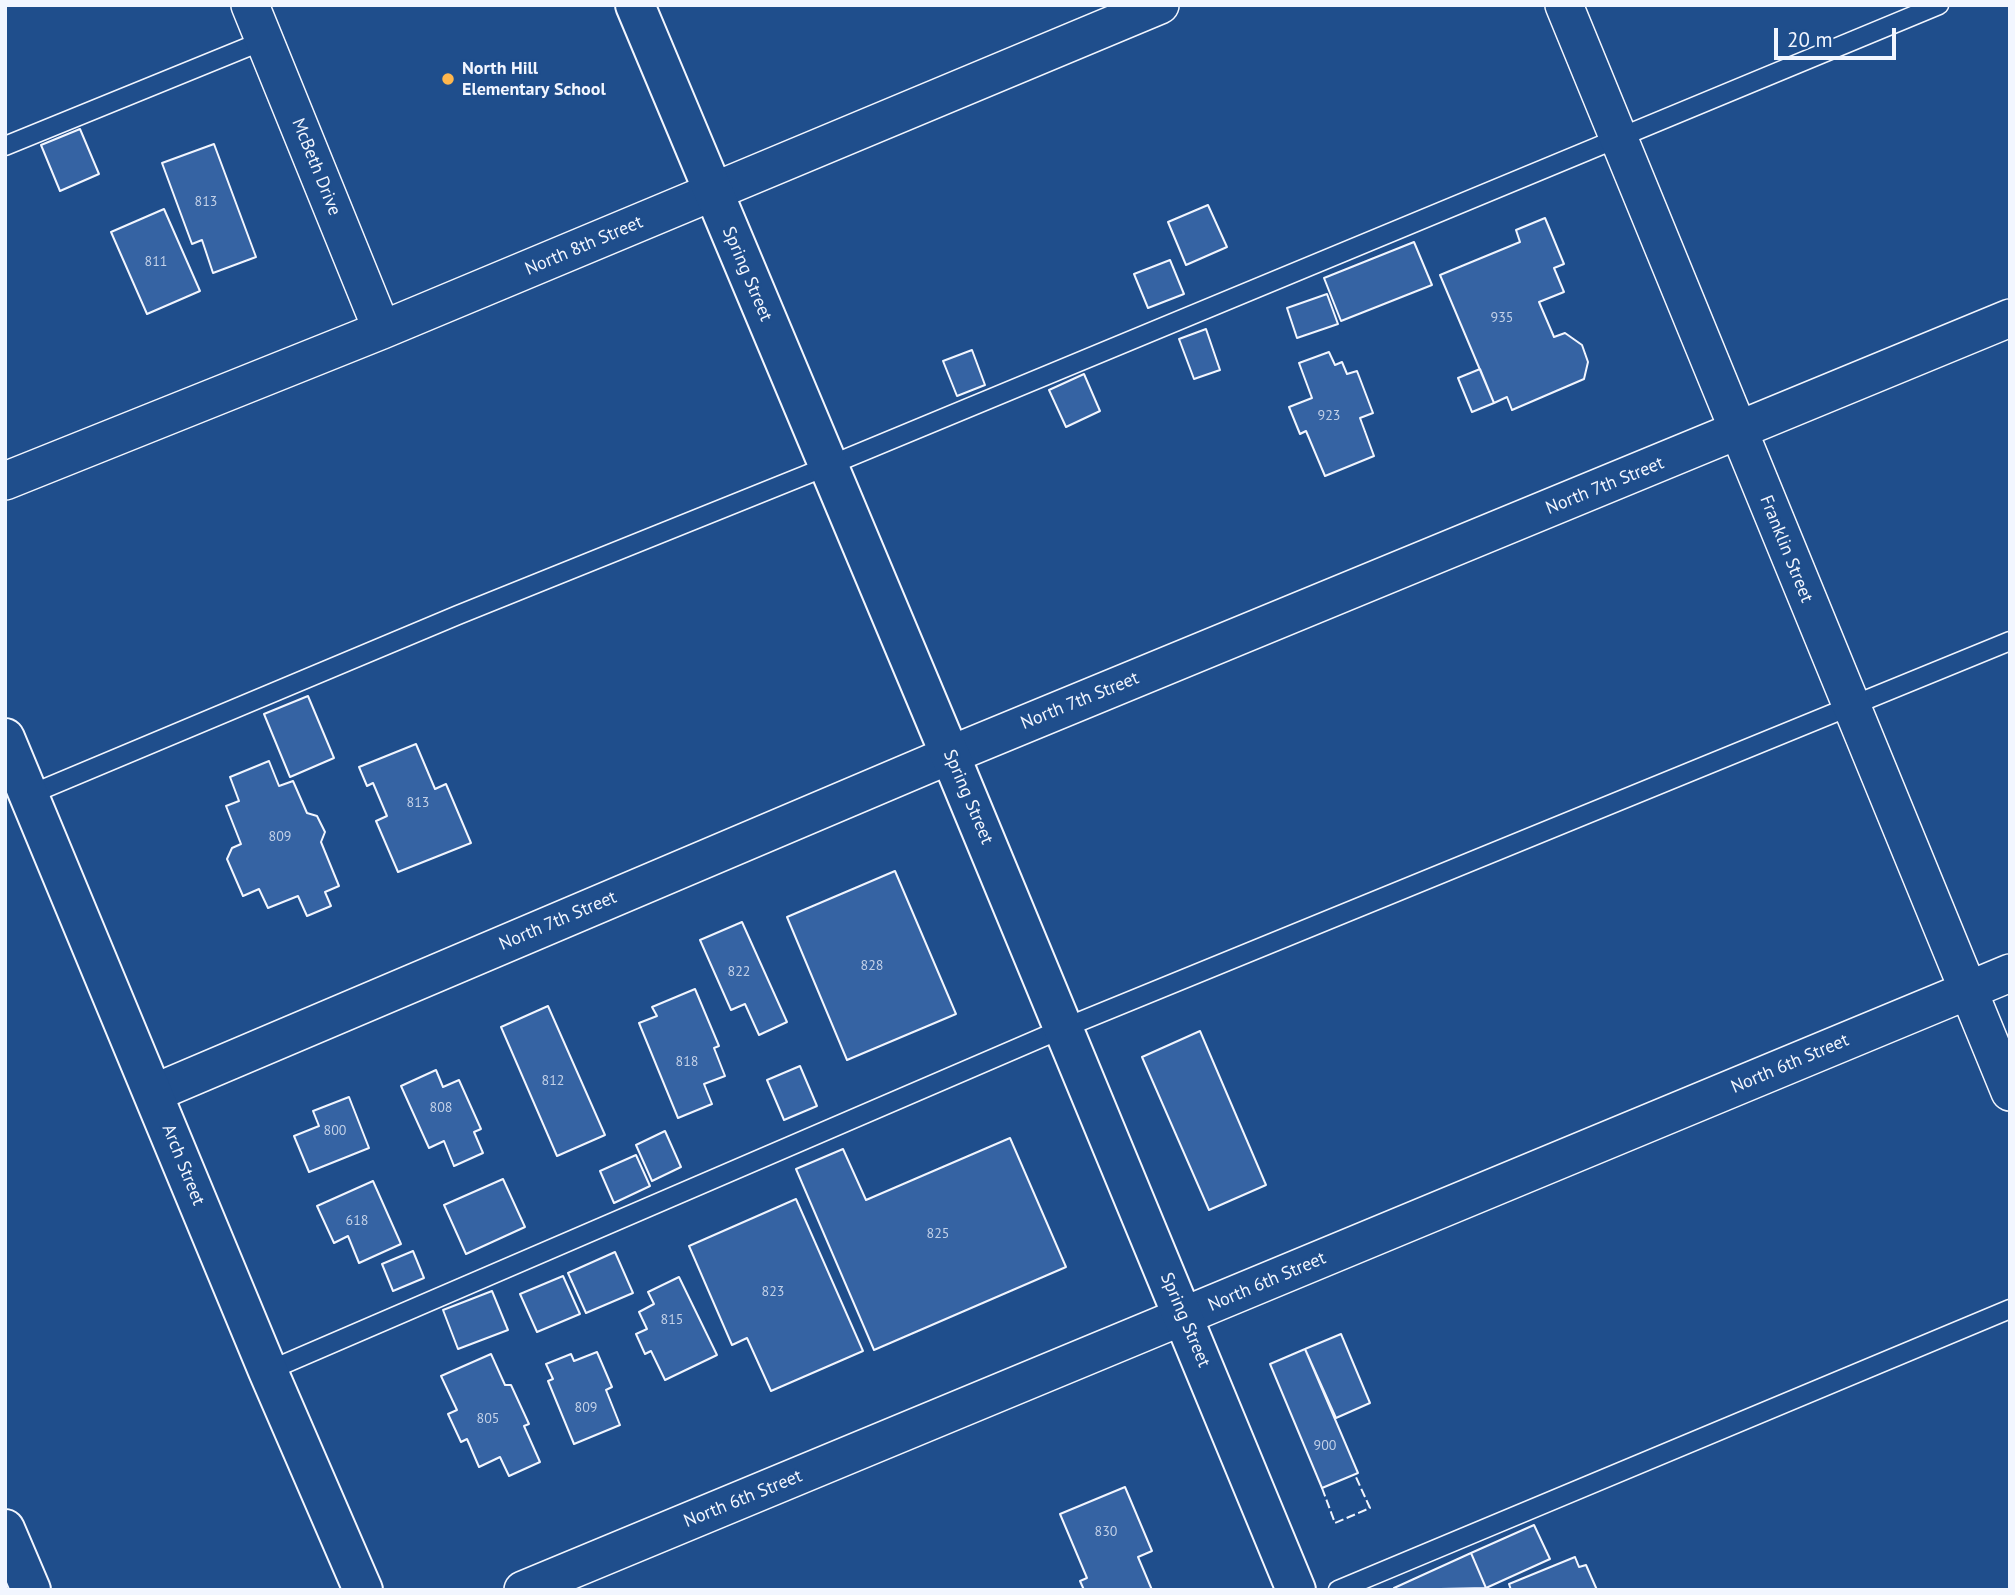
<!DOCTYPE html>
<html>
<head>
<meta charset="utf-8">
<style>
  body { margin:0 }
  #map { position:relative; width:2015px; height:1595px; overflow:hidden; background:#1f4e8c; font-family:"PT Sans",sans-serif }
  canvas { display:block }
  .frame { position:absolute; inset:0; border:7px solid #f2f6ff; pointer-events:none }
  .scale { position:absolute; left:1774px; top:28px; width:122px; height:32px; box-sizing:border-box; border:4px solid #f2f6ff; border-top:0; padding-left:9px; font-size:21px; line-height:24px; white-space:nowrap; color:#f2f6ff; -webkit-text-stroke:5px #1f4e8c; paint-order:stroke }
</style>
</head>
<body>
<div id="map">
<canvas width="2015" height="1595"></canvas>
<div class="frame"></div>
<div class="scale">20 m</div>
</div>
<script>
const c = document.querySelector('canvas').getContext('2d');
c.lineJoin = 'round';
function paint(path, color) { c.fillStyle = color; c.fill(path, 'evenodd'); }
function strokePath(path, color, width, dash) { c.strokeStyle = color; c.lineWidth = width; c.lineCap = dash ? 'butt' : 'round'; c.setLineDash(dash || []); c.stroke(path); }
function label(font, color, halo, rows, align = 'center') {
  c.font = font + ' "PT Sans",sans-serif'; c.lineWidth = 5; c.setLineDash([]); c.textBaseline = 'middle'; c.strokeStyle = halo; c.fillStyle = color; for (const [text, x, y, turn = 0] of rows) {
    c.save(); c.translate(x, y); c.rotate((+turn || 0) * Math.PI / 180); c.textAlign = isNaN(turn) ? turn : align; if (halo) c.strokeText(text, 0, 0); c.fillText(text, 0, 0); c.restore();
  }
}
const building = new Path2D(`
  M 80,129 L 99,174 L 60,191 L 41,145 Z
  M 214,144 L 256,257 L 213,273 L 202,240 L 192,244 L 162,163 Z
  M 1208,205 L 1227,247 L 1186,265 L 1168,222 Z
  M 164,209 L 200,291 L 147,314 L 111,232 Z
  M 1545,218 L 1564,264 L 1554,268 L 1564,292 L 1539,302 L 1554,337 L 1565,333 L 1582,345 L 1588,362 L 1584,379 L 1512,410 L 1507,397 L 1494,403 L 1440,275 L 1520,242 L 1516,230 Z
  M 1414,242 L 1432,285 L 1341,321 L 1324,278 Z
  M 1170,260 L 1184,294 L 1148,308 L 1134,274 Z
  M 1327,294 L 1338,324 L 1297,338 L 1287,308 Z
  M 1206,329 L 1220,370 L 1194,379 L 1179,339 Z
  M 972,350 L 985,385 L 957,396 L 943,361 Z
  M 1329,352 L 1335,365 L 1342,362 L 1347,374 L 1357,371 L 1373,413 L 1360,418 L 1374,456 L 1325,476 L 1306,431 L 1300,434 L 1289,407 L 1312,398 L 1299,363 Z
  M 1480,369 L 1494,403 L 1472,412 L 1458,378 Z
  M 1084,374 L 1100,411 L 1066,427 L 1049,390 Z
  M 308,696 L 334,758 L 290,777 L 264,714 Z
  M 416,744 L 435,789 L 446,784 L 471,843 L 398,872 L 376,821 L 387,816 L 373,783 L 367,786 L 359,767 Z
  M 269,761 L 279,786 L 293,781 L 307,813 L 317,816 L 325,832 L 321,842 L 339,886 L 325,892 L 331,906 L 307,916 L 298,896 L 268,908 L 259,889 L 243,896 L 227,859 L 232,848 L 241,844 L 226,806 L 239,801 L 230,777 Z
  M 895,871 L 956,1014 L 847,1060 L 787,917 Z
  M 742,922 L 787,1022 L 759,1035 L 745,1004 L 731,1010 L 700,940 Z
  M 695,989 L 719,1046 L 714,1048 L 725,1076 L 704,1084 L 712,1104 L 678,1118 L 639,1023 L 657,1016 L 652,1007 Z
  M 548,1006 L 605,1135 L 557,1156 L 501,1027 Z
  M 1200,1031 L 1266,1185 L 1209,1210 L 1142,1057 Z
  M 800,1066 L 817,1106 L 784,1120 L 767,1080 Z
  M 436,1070 L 443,1087 L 459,1080 L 481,1129 L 474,1132 L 483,1153 L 454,1166 L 444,1141 L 429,1148 L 401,1086 Z
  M 349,1097 L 369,1148 L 309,1172 L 294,1136 L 319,1126 L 313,1111 Z
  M 665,1131 L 681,1167 L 652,1181 L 636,1145 Z
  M 1010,1138 L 1066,1267 L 874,1350 L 796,1169 L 843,1149 L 866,1200 Z
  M 636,1155 L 650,1186 L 614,1203 L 600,1171 Z
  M 503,1179 L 525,1227 L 466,1254 L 444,1205 Z
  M 373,1181 L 401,1244 L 359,1263 L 348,1236 L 334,1243 L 317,1206 Z
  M 796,1199 L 863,1351 L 771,1391 L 747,1338 L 732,1345 L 689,1246 Z
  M 413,1251 L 424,1278 L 393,1291 L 382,1264 Z
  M 615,1252 L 633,1293 L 586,1313 L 568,1273 Z
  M 563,1276 L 580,1314 L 537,1332 L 520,1294 Z
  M 679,1277 L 717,1355 L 665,1380 L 651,1351 L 645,1354 L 636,1334 L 647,1329 L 639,1312 L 654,1304 L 648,1292 Z
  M 492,1291 L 508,1330 L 458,1349 L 443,1310 Z
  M 1341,1334 L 1370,1403 L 1336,1418 L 1305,1349 Z
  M 1305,1349 L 1358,1473 L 1322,1488 L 1270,1364 Z
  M 597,1352 L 612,1387 L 606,1390 L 620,1425 L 574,1444 L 548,1381 L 553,1379 L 546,1364 L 571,1354 L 574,1361 Z
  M 491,1354 L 505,1385 L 511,1385 L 529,1424 L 524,1426 L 540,1462 L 509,1476 L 500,1457 L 479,1467 L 467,1439 L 461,1442 L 448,1414 L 457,1410 L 441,1376 Z
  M 1125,1487 L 1152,1551 L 1138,1557 L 1152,1590 L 1084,1590 L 1080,1581 L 1087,1578 L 1060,1514 Z
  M 1534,1525 L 1550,1559 L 1486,1588 L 1471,1553 Z
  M 1471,1553 L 1486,1588 L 1395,1590 L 1394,1588 Z
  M 1575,1557 L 1579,1567 L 1586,1565 L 1597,1590 L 1511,1590 L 1509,1584 Z`);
paint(building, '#3563a3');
strokePath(building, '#f2f6ff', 2);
const service = new Path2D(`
  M 5,146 L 265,40
  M 29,795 L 458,615 L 828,466 L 1939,5
  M 268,1371 L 1064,1028 L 2010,641
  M 1338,1590 L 2010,1309`);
const minor = new Path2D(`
  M 250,5 L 382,330
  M 1564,5 L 2010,1092
  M 5,481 L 382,330 L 1160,5
  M 154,1093 L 950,755 L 2010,318
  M 523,1590 L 2010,973`);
const tertiary = new Path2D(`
  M 5,738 L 268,1371 L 363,1590`);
const secondary = new Path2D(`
  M 635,5 L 950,755 L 1296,1590`);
const motorway = new Path2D(`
  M 5,1529 L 31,1590`);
strokePath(service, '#f2f6ff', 21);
strokePath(minor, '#f2f6ff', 40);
strokePath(tertiary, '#f2f6ff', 42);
strokePath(secondary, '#f2f6ff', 42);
strokePath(motorway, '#f2f6ff', 42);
strokePath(service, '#1f4e8c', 18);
strokePath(minor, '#1f4e8c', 37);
strokePath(tertiary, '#1f4e8c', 38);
strokePath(secondary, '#1f4e8c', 38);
strokePath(motorway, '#1f4e8c', 38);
strokePath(new Path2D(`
  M 1322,1488 L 1335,1523 L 1370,1508 L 1355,1475`), '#f2f6ff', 2, [9, 3.5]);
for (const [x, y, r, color] of [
  [448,79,7,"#ffb74d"]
]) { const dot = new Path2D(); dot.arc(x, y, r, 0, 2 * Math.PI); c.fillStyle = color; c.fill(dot); strokePath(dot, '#1f4e8c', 2.5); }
label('14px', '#c3d1e8', null, [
  ["813",206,202],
  ["811",156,262],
  ["935",1502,318],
  ["923",1329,416],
  ["813",418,803],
  ["809",280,837],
  ["828",872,966],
  ["822",739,972],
  ["818",687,1062],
  ["812",553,1081],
  ["808",441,1108],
  ["800",335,1131],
  ["618",357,1221],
  ["825",938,1234],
  ["823",773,1292],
  ["815",672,1320],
  ["809",586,1408],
  ["805",488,1419],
  ["900",1325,1446],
  ["830",1106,1532]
]);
label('bold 18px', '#f2f6ff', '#1f4e8c', [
  ["North Hill",462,69],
  ["Elementary School",462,90]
], 'left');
label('18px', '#f2f6ff', '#1f4e8c', [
  ["McBeth Drive",316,167,68],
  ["North 8th Street",584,246,-23],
  ["Spring Street",747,274,67],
  ["North 7th Street",1605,486,-22],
  ["Franklin Street",1786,549,68],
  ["North 7th Street",1080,701,-22],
  ["Spring Street",968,797,67],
  ["North 7th Street",558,921,-23],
  ["North 6th Street",1790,1064,-23],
  ["Arch Street",183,1165,68],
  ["North 6th Street",1267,1282,-23],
  ["Spring Street",1185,1320,67],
  ["North 6th Street",743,1499,-22]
]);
</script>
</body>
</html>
